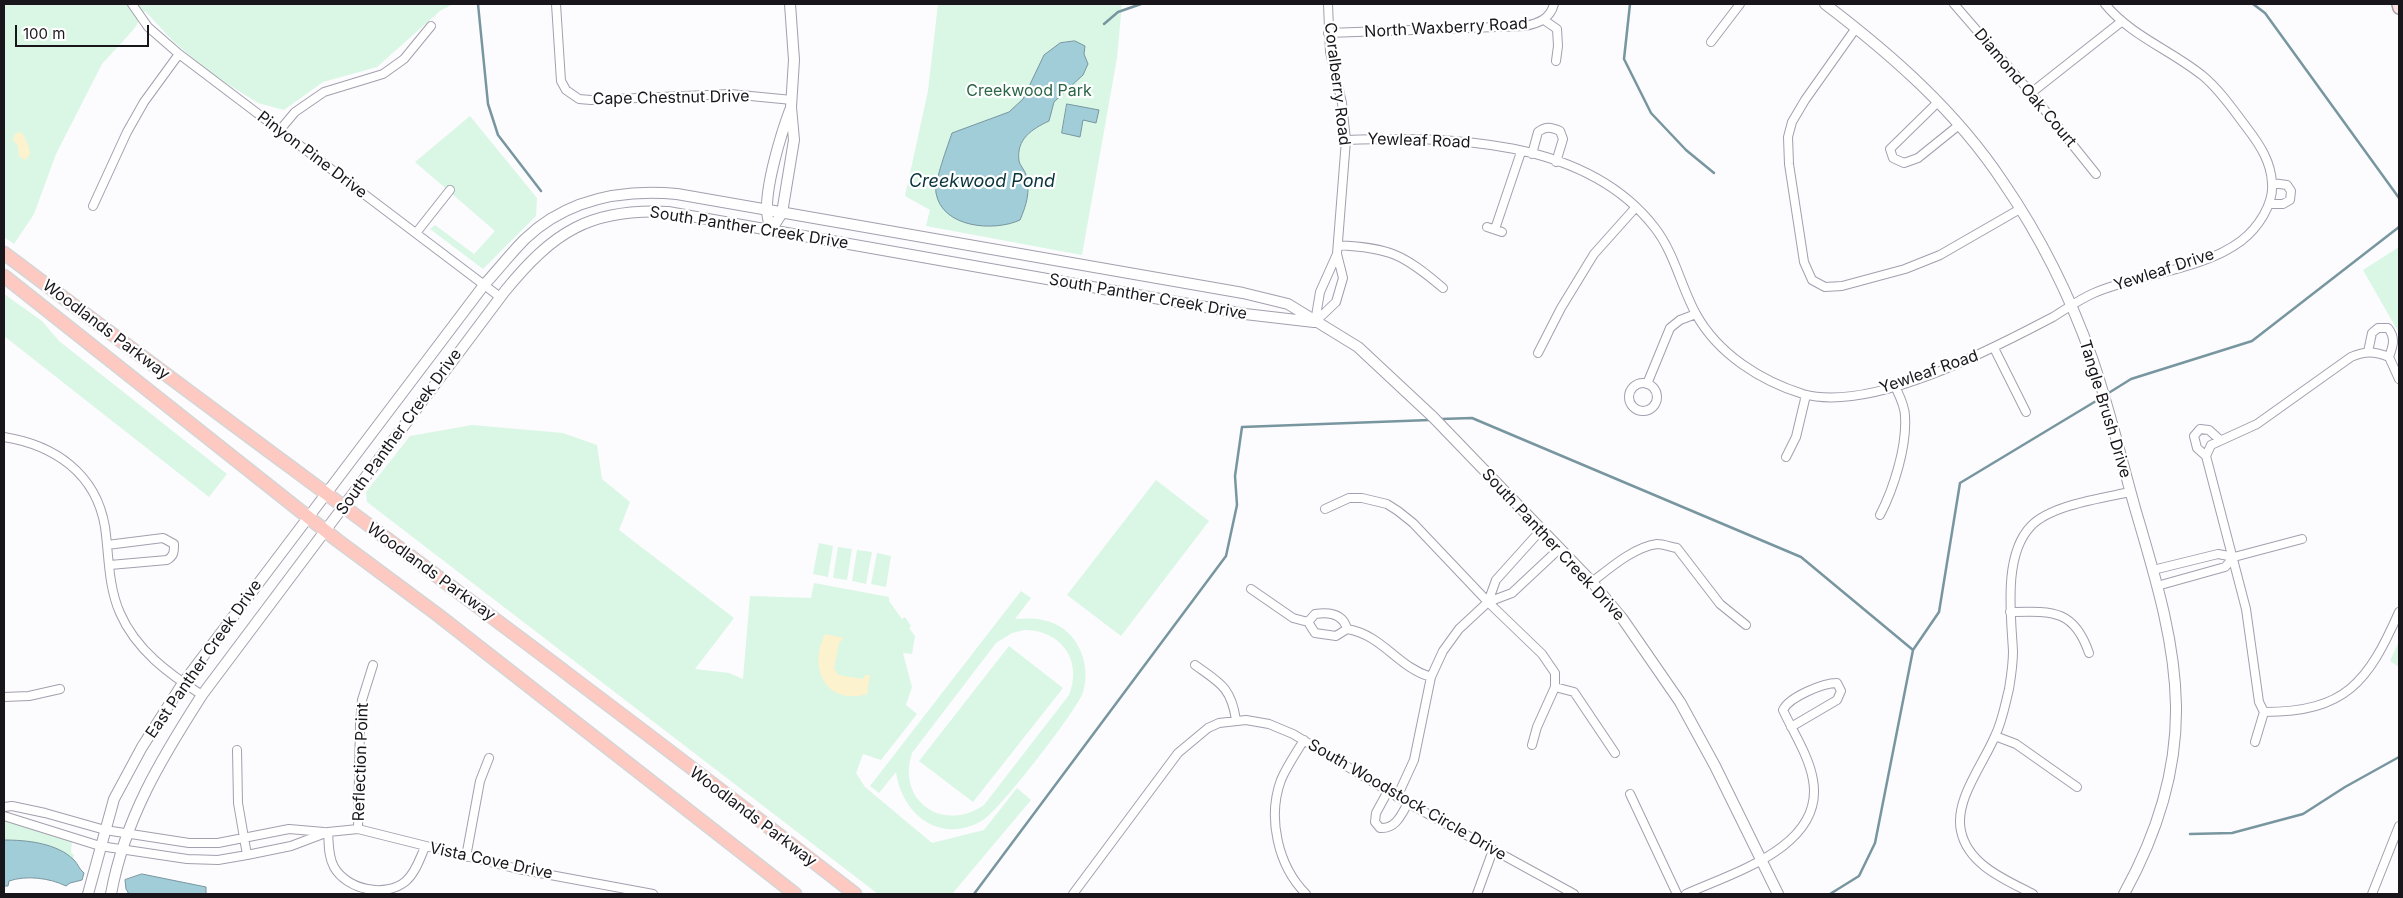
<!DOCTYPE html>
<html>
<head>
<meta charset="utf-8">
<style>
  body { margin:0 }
  #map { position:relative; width:2403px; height:898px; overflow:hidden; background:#fcfbfe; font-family:Inter,sans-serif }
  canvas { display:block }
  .frame { position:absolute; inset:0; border:5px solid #18161b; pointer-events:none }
  .scale { position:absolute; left:15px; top:25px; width:134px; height:22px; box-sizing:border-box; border:2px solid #18161b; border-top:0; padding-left:6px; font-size:15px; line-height:18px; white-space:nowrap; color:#18161b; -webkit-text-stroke:4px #fff; paint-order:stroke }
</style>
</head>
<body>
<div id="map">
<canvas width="2403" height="898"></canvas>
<div class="frame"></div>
<div class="scale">100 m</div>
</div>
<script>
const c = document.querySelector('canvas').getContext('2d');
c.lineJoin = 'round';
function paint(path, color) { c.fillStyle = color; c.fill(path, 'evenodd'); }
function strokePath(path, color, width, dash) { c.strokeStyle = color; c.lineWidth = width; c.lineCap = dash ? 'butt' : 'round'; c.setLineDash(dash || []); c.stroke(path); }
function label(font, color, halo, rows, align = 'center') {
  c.font = font + ' Inter,sans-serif'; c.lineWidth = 4.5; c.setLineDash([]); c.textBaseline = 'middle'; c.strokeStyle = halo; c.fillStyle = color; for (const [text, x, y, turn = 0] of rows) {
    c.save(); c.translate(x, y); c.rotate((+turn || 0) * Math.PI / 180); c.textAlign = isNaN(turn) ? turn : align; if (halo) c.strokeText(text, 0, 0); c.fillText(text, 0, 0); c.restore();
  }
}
paint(new Path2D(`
  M 4,4 L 453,4 L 440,11 L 377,67 L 323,82 L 284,110 L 258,103 L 210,73 L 174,42 L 145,11 L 134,29 L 102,64 L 56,154 L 34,214 L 14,244 L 4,237 Z
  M 938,4 L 1122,4 L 1117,58 L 1082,255 L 926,226 L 930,210 L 905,196 L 928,91 Z
  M 470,116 L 537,198 L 536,216 L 483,269 L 430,229 L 435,225 L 474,254 L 495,231 L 415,162 Z
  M 2399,247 L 2399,333 L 2363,270 Z
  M 4,294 L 42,321 L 59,341 L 227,474 L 209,497 L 4,336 Z
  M 472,425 L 563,433 L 597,445 L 602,479 L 630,502 L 619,530 L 734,618 L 695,669 L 729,673 L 743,679 L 750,596 L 811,598 L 814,583 L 889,597 L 889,601 L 902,619 L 905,617 L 911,626 L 909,628 L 915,636 L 912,654 L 903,653 L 912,687 L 906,705 L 917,714 L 881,760 L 863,754 L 856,773 L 865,787 L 932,843 L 984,830 L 1017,788 L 1031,800 L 952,894 L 878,894 L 367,502 L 366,492 L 410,436 Z
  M 1156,480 L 1209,521 L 1121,636 L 1067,595 Z
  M 819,543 L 833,546 L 828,577 L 813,574 Z
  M 838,547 L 852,549 L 847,580 L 833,578 Z
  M 857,550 L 872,552 L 866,584 L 852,581 Z
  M 877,553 L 891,556 L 886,587 L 871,584 Z
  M 1021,591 L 1031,598 L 1015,619 C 1029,618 1042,618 1055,624 C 1080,635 1091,667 1083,692 C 1078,709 999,811 983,820 C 942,845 902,816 896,772 L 879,793 L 870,786 ZM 1024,630 C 1061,630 1083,660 1069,695 L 984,805 C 944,833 896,802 912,753 L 996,643 L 1012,633 Z
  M 2399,641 L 2399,667 L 2390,661 Z
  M 1009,646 L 1063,688 L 973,802 L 919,761 Z
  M 4,819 L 72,841 L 71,852 L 74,855 L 73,860 C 52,844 29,840 4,840 Z`), '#daf7e5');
paint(new Path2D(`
  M 20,132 L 23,134 C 26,140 30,148 30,154 L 26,160 L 19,157 L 18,146 L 13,140 L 15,134 Z
  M 825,634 L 844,638 L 839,643 L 834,668 L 838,675 L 863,679 L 865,675 L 870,675 L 867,694 C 827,706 807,669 825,634 Z`), '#fcf2cd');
const water = new Path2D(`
  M 1075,41 L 1085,46 L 1084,54 L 1088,64 L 1083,75 L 1054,102 L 1049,121 C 1032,129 1016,139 1019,161 C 1020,166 1025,170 1026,175 C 1031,191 1026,206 1020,220 C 994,232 942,228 936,193 C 934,182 948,145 952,133 L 1009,112 L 1023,99 L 1044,55 L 1060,43 Z
  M 1067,104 L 1099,110 L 1096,123 L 1083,120 L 1080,137 L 1062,133 Z
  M 4,840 C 27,840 57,843 74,860 C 78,864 79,869 84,873 L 82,880 L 70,883 L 66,886 C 50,878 26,875 9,881 L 8,886 L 4,886 Z
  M 142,874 L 206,887 L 206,894 L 129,894 L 126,889 L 125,880 Z`);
paint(water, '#a1cdd8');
strokePath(water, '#78969f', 1);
strokePath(new Path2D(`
  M 478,4 L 488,104 L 498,135 L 541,191
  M 1630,4 L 1624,59 L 1651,113 L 1686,150 L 1714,173
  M 2253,4 L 2265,13 L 2399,198
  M 1104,24 L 1118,12 L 1141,4
  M 2107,394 L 2131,379 L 2252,341 L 2399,227
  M 1441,419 L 1472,418 L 1801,557 L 1913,650 L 1875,843 L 1859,876 L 1830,894
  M 1913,650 L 1939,612 L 1960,483 L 2101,398
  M 2190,834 L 2232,833 L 2303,814 L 2345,787 L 2399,757
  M 974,894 L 1226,556 L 1237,505 L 1235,476 L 1242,427 L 1430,420`), '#78969f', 2.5);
const minor = new Path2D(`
  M 132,4 L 148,27 L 179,54 L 500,297
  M 556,4 L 561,81 L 566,90 L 579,99 L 591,100 L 730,94 L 792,100
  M 1954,4 L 2031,93 L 2096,174
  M 1544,20 L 1557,29 L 1558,46 L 1556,61
  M 1856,28 L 1805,100 L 1792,122 L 1788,137 L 1789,164 L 1804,262 L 1812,280 L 1825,287 L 1842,286 L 1905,269 L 1940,255 L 2020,209
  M 1328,33 L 1525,26 C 1539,23 1550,19 1554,4
  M 1711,42 L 1740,4
  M 2031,93 L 2121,22
  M 1938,102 L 1890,149 L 1893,158 L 1904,163 L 1918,158 L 1959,125
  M 279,131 L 295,112 L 324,92 L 383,74 L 404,59 L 431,26
  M 1346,140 C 1449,136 1586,138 1655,228 C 1675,254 1681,287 1696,314 C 1718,354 1761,381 1803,394 C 1872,413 1992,349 2053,317 C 2066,309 2080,299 2094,293 C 2140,273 2201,271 2241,241 C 2258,228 2274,204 2272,183 C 2271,162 2260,145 2247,128 C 2234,111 2220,90 2203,76 C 2171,50 2131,36 2105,4
  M 1532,154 L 1538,132 C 1546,126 1551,127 1560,131 L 1563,139 L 1556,162
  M 2269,204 L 2283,204 L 2290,200 L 2291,191 L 2287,185 L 2272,183
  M 93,206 L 127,132 L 144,102 L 179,54
  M 1487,227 L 1502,232
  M 1495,229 L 1521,152
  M 416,233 L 450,190
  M 1338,245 C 1390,248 1403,254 1443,288
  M 1315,322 L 1336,302 L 1343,278 L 1337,254 L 1346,140 L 1342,103 L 1330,52 L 1328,4
  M 1315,322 L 1320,292 L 1337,254
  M 1994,348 L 2026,412
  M 2368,352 L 2372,333 L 2378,328 L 2388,328 C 2396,338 2393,346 2389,357
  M 1538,353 L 1561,308 L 1594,254 L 1636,207
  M1629 397a14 14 0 1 1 28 0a14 14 0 1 1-28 0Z
  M 1647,384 L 1670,328 L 1680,320 L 1696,314
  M 4,437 C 54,445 96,473 105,527 C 109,555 108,586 120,613 C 136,650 169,674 202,695
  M 2206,456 L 2197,448 L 2194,436 L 2200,429 L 2209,430 L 2220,440
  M 1786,457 L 1796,437 L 1806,395
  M 1325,509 L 1349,498 L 1362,498 L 1387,504 L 1398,511 L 1413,523 L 1488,602 L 1542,654 L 1555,673 L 1555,687 L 1537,727 L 1532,745
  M 1880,515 C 1894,488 1907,446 1905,416 C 1905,406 1899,395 1895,386
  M 107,545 L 163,538 L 174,544 C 174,552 174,556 167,560 L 110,565
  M 2153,570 L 2218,554 L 2234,557 L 2302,539
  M 1592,582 C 1610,568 1634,547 1657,544 C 1663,544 1671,547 1677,548 L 1720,604 L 1746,625
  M 2157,586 L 2225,567 L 2234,557
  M 1251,589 L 1293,618 L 1308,622 L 1315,633 L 1336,636 L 1347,629 C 1343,613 1328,612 1315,614 L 1308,622
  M 1488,602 L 1496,580 L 1541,530
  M 2010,612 C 2052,611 2074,609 2089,653
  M 1347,629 C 1383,635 1397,667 1431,677
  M 1195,665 C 1220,683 1231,687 1236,720
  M 1555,687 L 1574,692 L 1615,753
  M 4,697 L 29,696 L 60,689
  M 2264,712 C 2346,712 2368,682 2399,612
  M 1995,736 L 2016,744 L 2077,787
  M 1304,740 C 1296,753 1287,766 1281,780 C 1267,818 1278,866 1306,894
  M 2255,742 L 2264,712 L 2259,702 L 2246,609 L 2206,456 L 2211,445 L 2257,424 L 2351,357 C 2365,351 2374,351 2389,357 L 2399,379
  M 237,750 L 238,803 L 247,855
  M 1388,791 L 1376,813 L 1375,822 L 1380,828 C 1396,829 1401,815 1408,803
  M 1630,794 L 1677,894
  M 1397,797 L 1414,760 L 1431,677 L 1443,651 L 1459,629 L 1488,602 L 1512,593 L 1559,549
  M 4,807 L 12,806 L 45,813 L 105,830 L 189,843 L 218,843 L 289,829 L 324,832
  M 4,816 L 100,846 L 187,859 L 218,860 L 247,855 L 291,846 L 328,832 L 358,829 L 518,869 L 653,894
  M 358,829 L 360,724 L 362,700 L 373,665
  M 328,832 C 329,844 328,856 334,867 C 347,890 386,898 406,881 C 416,872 420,858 425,847
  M 466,857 L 480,781 L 489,758
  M 1073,894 L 1178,753 L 1208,728 L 1219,723 L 1246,720 L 1269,724 L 1293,734 L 1408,803 L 1574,894
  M 1477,894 L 1493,850
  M 1686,894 C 1732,873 1825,847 1813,780 C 1809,756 1793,732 1783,710 C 1789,697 1823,683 1837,683 L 1841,691 L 1837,700 L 1791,727
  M 2033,894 C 2006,880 1968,865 1961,831 C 1954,800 1984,763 1995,736 C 2002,722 2005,705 2009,689 C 2011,677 2013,663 2013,651 C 2011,615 2003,555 2031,526 C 2051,505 2103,498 2130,492
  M 2372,894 L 2399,826`);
const tertiary = new Path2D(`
  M 1825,4 C 1892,55 1956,111 2003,182 C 2040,236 2070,296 2092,358 C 2109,407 2121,458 2135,508 C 2154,573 2175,639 2176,706 C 2177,773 2156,836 2124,894
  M 771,230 L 782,213 L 794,140 L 791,107 L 794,60 L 790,4
  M 771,230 C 769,223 767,217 767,210 C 766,184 781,134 790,110
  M 88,894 L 114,799 L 142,747 L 183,683 L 484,285 C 498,270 510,254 525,239 C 567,199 621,189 677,194 L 1243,293 L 1288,304 L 1358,347 L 1433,417 L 1592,582 L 1622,618 L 1680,702 L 1715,766 L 1778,894
  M 111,894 C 125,818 161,759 202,695 L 505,291 C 553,232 590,208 668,212 L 1245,314 L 1314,322`);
const secondary = new Path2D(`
  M 2398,4 L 2399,8`);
const primary = new Path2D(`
  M 4,253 C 288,467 575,675 855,894
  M 4,276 L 337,540 L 438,615 L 795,894`);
strokePath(minor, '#a49fae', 10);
strokePath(tertiary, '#a49fae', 12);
strokePath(secondary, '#a49fae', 14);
strokePath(primary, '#d5d5d6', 15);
strokePath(minor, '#fff', 8);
strokePath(tertiary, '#fff', 10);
strokePath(secondary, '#ffe4e0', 11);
strokePath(primary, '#fec9c0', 12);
label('16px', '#18161b', '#fff', [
  ["North Waxberry Road",1446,28,-3],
  ["Coralberry Road",1337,84,83],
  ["Diamond Oak Court",2025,88,50],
  ["Cape Chestnut Drive",671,98,-1],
  ["Yewleaf Road",1419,141,2],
  ["Pinyon Pine Drive",312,155,37],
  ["South Panther Creek Drive",749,228,9],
  ["Yewleaf Drive",2164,270,-18],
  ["South Panther Creek Drive",1148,297,10],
  ["Woodlands Parkway",106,330,37],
  ["Yewleaf Road",1929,372,-19],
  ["Tangle Brush Drive",2105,409,73],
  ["South Panther Creek Drive",399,432,-54],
  ["South Panther Creek Drive",1553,545,47],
  ["Woodlands Parkway",431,572,36],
  ["East Panther Creek Drive",204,659,-55],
  ["Reflection Point",361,762,-88],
  ["South Woodstock Circle Drive",1407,800,30],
  ["Woodlands Parkway",753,817,37],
  ["Vista Cove Drive",491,861,12]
]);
label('16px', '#2b6547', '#fff', [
  ["Creekwood Park",1029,91]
]);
label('italic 18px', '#09333c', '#fff', [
  ["Creekwood Pond",982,182]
]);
</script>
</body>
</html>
